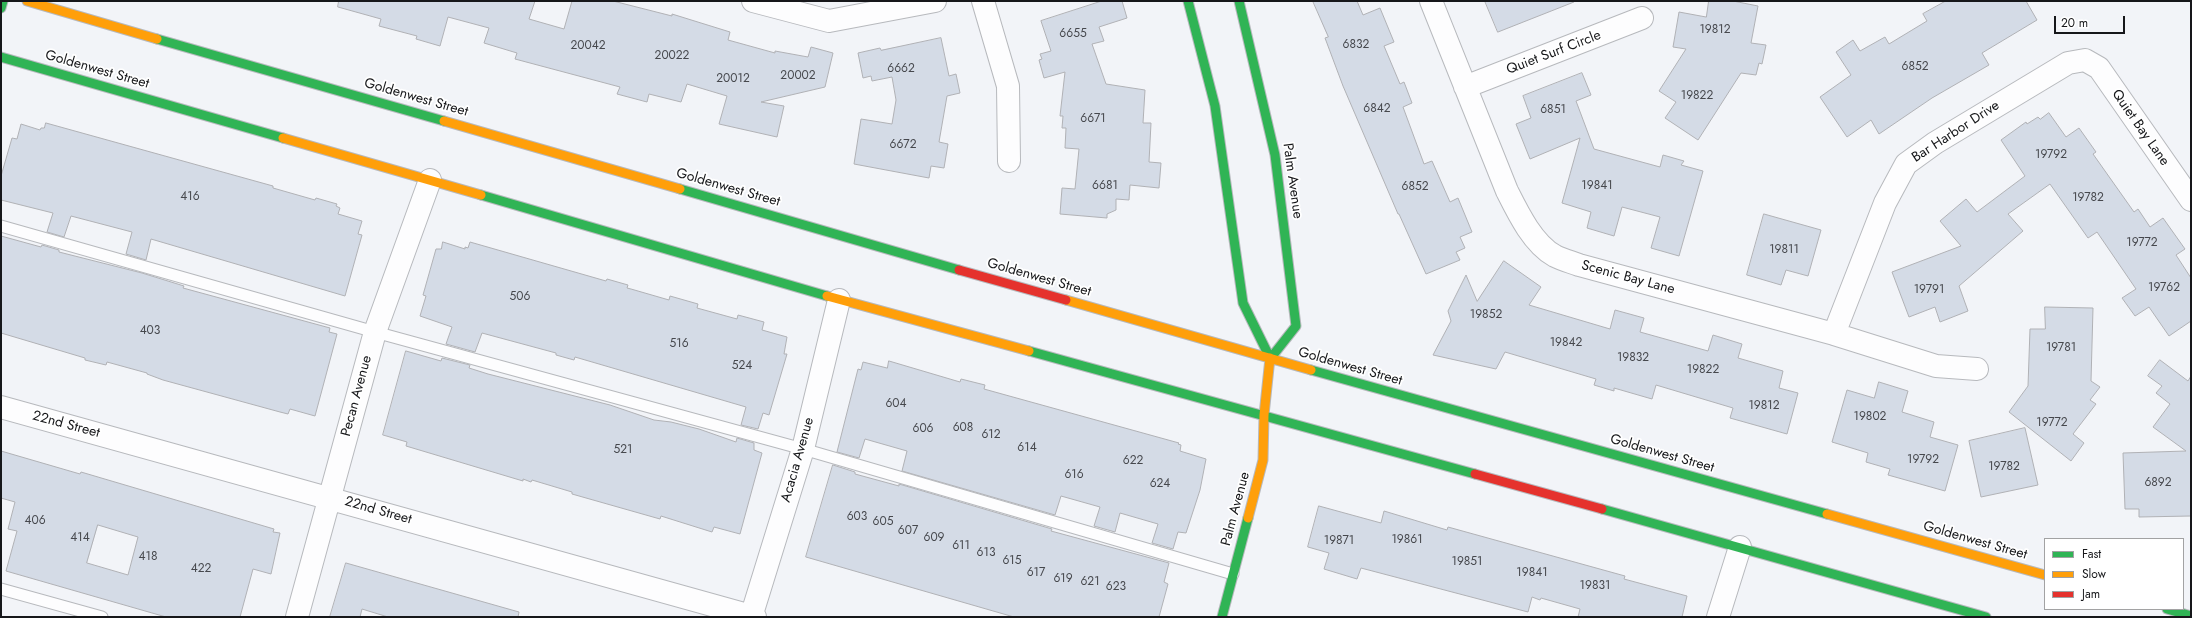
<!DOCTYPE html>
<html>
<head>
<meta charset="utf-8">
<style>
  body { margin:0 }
  #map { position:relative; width:2192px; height:618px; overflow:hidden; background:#f2f4f8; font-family:Jost,sans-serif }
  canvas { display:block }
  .frame { position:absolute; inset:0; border:2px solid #16171a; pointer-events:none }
  .legend { position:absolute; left:2044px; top:538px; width:140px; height:72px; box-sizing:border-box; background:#fff; border:1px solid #a2a2a3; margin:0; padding:5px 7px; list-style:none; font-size:12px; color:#16171a }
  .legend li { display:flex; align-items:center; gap:8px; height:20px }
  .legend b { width:20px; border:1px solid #a2a2a3 }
  .scale { position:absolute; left:2054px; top:16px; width:71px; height:18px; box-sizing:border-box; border:2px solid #16171a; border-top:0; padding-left:5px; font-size:12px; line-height:14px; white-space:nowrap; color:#16171a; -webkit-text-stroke:3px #fff; paint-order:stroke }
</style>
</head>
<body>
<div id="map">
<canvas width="2192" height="618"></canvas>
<div class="frame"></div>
<ul class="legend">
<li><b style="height:5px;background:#30b455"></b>Fast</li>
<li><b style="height:5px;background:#ff9f0a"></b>Slow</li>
<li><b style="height:5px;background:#e5322d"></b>Jam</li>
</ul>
<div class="scale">20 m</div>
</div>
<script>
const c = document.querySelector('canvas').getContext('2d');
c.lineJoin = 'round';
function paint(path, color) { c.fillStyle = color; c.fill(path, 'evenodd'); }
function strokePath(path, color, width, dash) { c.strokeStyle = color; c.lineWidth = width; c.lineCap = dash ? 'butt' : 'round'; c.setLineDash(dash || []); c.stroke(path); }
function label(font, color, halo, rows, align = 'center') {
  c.font = font + ' Jost,sans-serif'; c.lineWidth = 3.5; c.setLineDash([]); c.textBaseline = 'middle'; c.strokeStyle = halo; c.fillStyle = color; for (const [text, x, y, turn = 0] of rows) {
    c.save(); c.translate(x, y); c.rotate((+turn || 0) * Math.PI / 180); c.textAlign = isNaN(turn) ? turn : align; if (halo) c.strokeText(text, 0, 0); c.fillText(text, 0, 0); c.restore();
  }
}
const building = new Path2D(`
  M 339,1 L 535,1 L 529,19 L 564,29 L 572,1 L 613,1 L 672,16 L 672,14 L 730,32 L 728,40 L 775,53 L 775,51 L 808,57 L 811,47 L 833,53 L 825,87 L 761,102 L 784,106 L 777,137 L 719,124 L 727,96 L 687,84 L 681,102 L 649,94 L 647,102 L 617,94 L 620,87 L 515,59 L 517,53 L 484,43 L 489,28 L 448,17 L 440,46 L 416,39 L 417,36 L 379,26 L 381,19 L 338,7 Z
  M 1102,1 L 1122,1 L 1127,18 L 1099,27 L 1104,41 L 1092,44 L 1106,84 L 1145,90 L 1143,123 L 1151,123 L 1149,162 L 1161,163 L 1159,188 L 1130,185 L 1129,200 L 1116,199 L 1116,210 L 1107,214 L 1107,218 L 1060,214 L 1062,188 L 1075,189 L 1079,149 L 1065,148 L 1066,128 L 1062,128 L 1063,116 L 1060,116 L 1065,72 L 1044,78 L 1039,60 L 1042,59 L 1040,54 L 1051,51 L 1041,21 Z
  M 1313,1 L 1357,1 L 1363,15 L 1380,8 L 1394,42 L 1384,46 L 1400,84 L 1404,82 L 1412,103 L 1403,107 L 1424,164 L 1432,161 L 1450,202 L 1458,198 L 1472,232 L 1460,237 L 1465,248 L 1456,252 L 1460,260 L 1426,274 L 1399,214 L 1398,214 L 1343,86 L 1325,38 L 1328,37 Z
  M 1485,1 L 1574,1 L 1574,2 L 1498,32 Z
  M 1709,1 L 1733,1 L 1758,6 L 1751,43 L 1766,45 L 1762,64 L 1759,63 L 1756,75 L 1741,73 L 1698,140 L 1665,118 L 1676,102 L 1659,91 L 1686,49 L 1673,47 L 1679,12 L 1706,17 Z
  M 1946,1 L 2026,1 L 2037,20 L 1982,53 L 1989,65 L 1932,98 L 1879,134 L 1871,120 L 1847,137 L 1820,97 L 1851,75 L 1836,52 L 1853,40 L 1860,51 L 1885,37 L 1889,44 L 1927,21 L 1923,14 Z
  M 941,38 L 949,76 L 956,74 L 960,93 L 947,96 L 939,142 L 948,144 L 944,168 L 931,166 L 929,178 L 854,164 L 861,119 L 892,124 L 896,100 L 892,77 L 872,81 L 871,76 L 863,78 L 858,53 L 880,48 L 881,50 Z
  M 1582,73 L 1591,95 L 1576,101 L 1594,149 L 1660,167 L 1663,155 L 1684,161 L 1681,165 L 1703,171 L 1679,256 L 1651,248 L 1660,217 L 1622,207 L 1614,236 L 1587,228 L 1591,212 L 1562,203 L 1580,138 L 1530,159 L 1516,124 L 1531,118 L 1523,96 Z
  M 2049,113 L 2066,137 L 2079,128 L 2096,152 L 2093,154 L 2134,212 L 2138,209 L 2150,227 L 2163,218 L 2185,249 L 2176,255 L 2191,278 L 2191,321 L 2169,336 L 2149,307 L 2135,316 L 2122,298 L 2136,289 L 2097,232 L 2088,238 L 2050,184 L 2008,214 L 2023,231 L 1959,286 L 1968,311 L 1940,322 L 1935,307 L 1909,317 L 1892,272 L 1961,246 L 1940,221 L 1966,199 L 1977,212 L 2025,176 L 2001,140 L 2026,122 L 2027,124 L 2038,117 L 2040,119 Z
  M 46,123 L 273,186 L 273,188 L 315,200 L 316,198 L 337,204 L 336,206 L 340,208 L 338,214 L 362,221 L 358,234 L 362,235 L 345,296 L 151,239 L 146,260 L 126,254 L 132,232 L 71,216 L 64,237 L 47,232 L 53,213 L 1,200 L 1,176 L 12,138 L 17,139 L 21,124 L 40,130 L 41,128 L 44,128 Z
  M 1764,214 L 1821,230 L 1808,276 L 1786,270 L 1781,285 L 1747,275 Z
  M 1,236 L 41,247 L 42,245 L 59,250 L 59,252 L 142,273 L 184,286 L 183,288 L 330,328 L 329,332 L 337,334 L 315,416 L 290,409 L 288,414 L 280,412 L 163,380 L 147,374 L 147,373 L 107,362 L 106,365 L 85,360 L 85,358 L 1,333 Z
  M 443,242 L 465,249 L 465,247 L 468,248 L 470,242 L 606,281 L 607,279 L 628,285 L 627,288 L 631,289 L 669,300 L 670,296 L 698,304 L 697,308 L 737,319 L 738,315 L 764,322 L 762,330 L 787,337 L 784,354 L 787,354 L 769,415 L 763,413 L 758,429 L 741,425 L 746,407 L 575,357 L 574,360 L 556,355 L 556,353 L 482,333 L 475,352 L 446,344 L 452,327 L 420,316 L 426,296 L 423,295 L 436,249 L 441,249 Z
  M 1504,261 L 1541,287 L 1529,305 L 1610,329 L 1615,310 L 1644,318 L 1640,332 L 1708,351 L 1713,335 L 1742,344 L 1738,358 L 1783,371 L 1779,388 L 1798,393 L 1787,434 L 1730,418 L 1733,408 L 1656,385 L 1652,399 L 1614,388 L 1614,391 L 1594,385 L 1596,379 L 1505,352 L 1496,369 L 1433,355 L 1451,321 L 1448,311 L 1466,275 L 1477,301 Z
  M 2045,307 L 2093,308 L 2091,381 L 2100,387 L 2090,400 L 2096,404 L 2073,434 L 2084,443 L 2071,461 L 2009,412 L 2028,386 L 2030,329 L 2045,329 Z
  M 406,351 L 441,361 L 442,358 L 470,365 L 469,368 L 488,374 L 610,405 L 654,420 L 671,422 L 699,429 L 736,442 L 737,438 L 754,443 L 754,450 L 762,453 L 740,534 L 714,527 L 712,532 L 661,516 L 660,519 L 572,494 L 572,492 L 532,480 L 531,482 L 523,479 L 523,481 L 406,446 L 407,442 L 383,435 Z
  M 2160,360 L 2188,381 L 2191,376 L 2191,516 L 2139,517 L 2139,509 L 2125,509 L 2123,453 L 2186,451 L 2153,427 L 2170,404 L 2156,393 L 2162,386 L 2148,376 Z
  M 889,361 L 960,382 L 961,379 L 985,385 L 984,389 L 1179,443 L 1178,444 L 1181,445 L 1180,451 L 1206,459 L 1200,490 L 1186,533 L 1178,532 L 1173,549 L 1152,543 L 1158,524 L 1120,513 L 1115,532 L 1094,526 L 1100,507 L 1061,496 L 1055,515 L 902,471 L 907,451 L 865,439 L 859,458 L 837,452 L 858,369 L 861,370 L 863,362 L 887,368 Z
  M 1879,382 L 1908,391 L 1902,412 L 1934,422 L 1930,437 L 1958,445 L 1945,491 L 1888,475 L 1890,469 L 1866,462 L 1868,453 L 1832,442 L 1847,390 L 1874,398 Z
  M 2025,428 L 2038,485 L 1981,497 L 1969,441 Z
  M 1,451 L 80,474 L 81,472 L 274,529 L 273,532 L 280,533 L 271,574 L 253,569 L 240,617 L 166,617 L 6,571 L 17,531 L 8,529 L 15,502 L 1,498 ZM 98,525 L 138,537 L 128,575 L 87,563 Z
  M 833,465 L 855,472 L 855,474 L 899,486 L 899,484 L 1052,529 L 1051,531 L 1169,563 L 1164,582 L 1168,584 L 1159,617 L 1014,617 L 806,557 Z
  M 1319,506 L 1381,523 L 1384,511 L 1447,530 L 1448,527 L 1625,576 L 1624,579 L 1687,596 L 1682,617 L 1578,617 L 1580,609 L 1541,598 L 1540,600 L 1532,597 L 1528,612 L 1361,568 L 1357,579 L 1324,569 L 1329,553 L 1308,547 Z
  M 346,563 L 519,612 L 518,617 L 388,617 L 362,609 L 360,617 L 330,617 Z`);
paint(building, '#d4dbe6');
strokePath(building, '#b0b1b5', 1);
const lane = new Path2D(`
  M 1,226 L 375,332 L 803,449 L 1233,574
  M 1,589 L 102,617`);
const street = new Path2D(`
  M 753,1 L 829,21 L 935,1
  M 983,1 L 1008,86 L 1009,161
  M 1431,1 L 1507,191 C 1518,213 1533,244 1555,256 C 1563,260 1571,262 1579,265 L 1834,334 L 1936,366 L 1977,369
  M 1465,87 L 1642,18
  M 1834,334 L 1885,203 L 1906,164 L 1935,143 L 2068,63 L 2085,60 L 2099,68 L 2191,200
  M 1,407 L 755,617
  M 297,617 L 375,332 L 430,180
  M 751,617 L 803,449 L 839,300
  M 1718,617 L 1740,547`);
const fast = new Path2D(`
  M 1188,1 L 1215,106 L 1243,303 L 1270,358
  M 1239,1 L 1275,155 L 1296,326 L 1270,359
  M 1,8 L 3,1
  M 157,39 L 444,121
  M 1,57 L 283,138
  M 680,189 L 959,270
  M 481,195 L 827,296
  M 1029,351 L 1475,474
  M 1311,370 L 1827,514
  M 1602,509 L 1986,617
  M 2167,609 L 2191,616
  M 1222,617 L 1248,518`);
const slow = new Path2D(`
  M 27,1 L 157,39
  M 444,121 L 680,189
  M 283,138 L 481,195
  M 827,296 L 1029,351
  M 1066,300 L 1311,370
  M 1827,514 L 2045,575
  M 1248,518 L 1263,460 L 1264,415 L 1270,358`);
const jam = new Path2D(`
  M 959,270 L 1066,300
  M 1475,474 L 1602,509`);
strokePath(lane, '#b7b9bd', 13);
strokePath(street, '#b7b9bd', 24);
strokePath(fast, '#b7b9bd', 11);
strokePath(slow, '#b7b9bd', 11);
strokePath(jam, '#b7b9bd', 11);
strokePath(lane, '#fdfdfe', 11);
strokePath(street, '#fdfdfe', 22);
strokePath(fast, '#30b455', 9);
strokePath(slow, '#ff9f0a', 9);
strokePath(jam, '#e5322d', 9);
label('12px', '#46484d', null, [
  ["19812",1715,30],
  ["6655",1073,34],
  ["6832",1356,45],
  ["20042",588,46],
  ["20022",672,56],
  ["6852",1915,67],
  ["6662",901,69],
  ["20002",798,76],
  ["20012",733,79],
  ["19822",1697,96],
  ["6842",1377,109],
  ["6851",1553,110],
  ["6671",1093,119],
  ["6672",903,145],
  ["19792",2051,155],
  ["6681",1105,186],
  ["19841",1597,186],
  ["6852",1415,187],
  ["416",190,197],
  ["19782",2088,198],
  ["19772",2142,243],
  ["19811",1784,250],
  ["19762",2164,288],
  ["19791",1929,290],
  ["506",520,297],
  ["19852",1486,315],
  ["403",150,331],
  ["19842",1566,343],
  ["516",679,344],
  ["19781",2061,348],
  ["19832",1633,358],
  ["524",742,366],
  ["19822",1703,370],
  ["604",896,404],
  ["19812",1764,406],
  ["19802",1870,417],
  ["19772",2052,423],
  ["608",963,428],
  ["606",923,429],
  ["612",991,435],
  ["614",1027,448],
  ["521",623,450],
  ["19792",1923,460],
  ["622",1133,461],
  ["19782",2004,467],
  ["616",1074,475],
  ["6892",2158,483],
  ["624",1160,484],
  ["603",857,517],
  ["406",35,521],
  ["605",883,522],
  ["607",908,531],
  ["414",80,538],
  ["609",934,538],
  ["19861",1407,540],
  ["19871",1339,541],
  ["611",961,546],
  ["613",986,553],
  ["418",148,557],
  ["615",1012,561],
  ["19851",1467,562],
  ["422",201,569],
  ["617",1036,573],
  ["19841",1532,573],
  ["619",1063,579],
  ["621",1090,582],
  ["19831",1595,586],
  ["623",1116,587]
]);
label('14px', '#16171a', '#fff', [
  ["Quiet Surf Circle",1554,53,-21],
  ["Goldenwest Street",97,70,16],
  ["Goldenwest Street",416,98,16],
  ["Quiet Bay Lane",2140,128,55],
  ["Bar Harbor Drive",1956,132,-33],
  ["Palm Avenue",1292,181,82],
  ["Goldenwest Street",728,188,16],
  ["Goldenwest Street",1039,278,16],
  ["Scenic Bay Lane",1628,278,15],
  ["Goldenwest Street",1350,367,16],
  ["Pecan Avenue",357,396,-75],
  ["22nd Street",66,425,15],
  ["Goldenwest Street",1662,454,16],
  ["Acacia Avenue",798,460,-74],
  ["Palm Avenue",1236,509,-75],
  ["22nd Street",378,511,16],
  ["Goldenwest Street",1975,541,16]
]);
</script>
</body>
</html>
